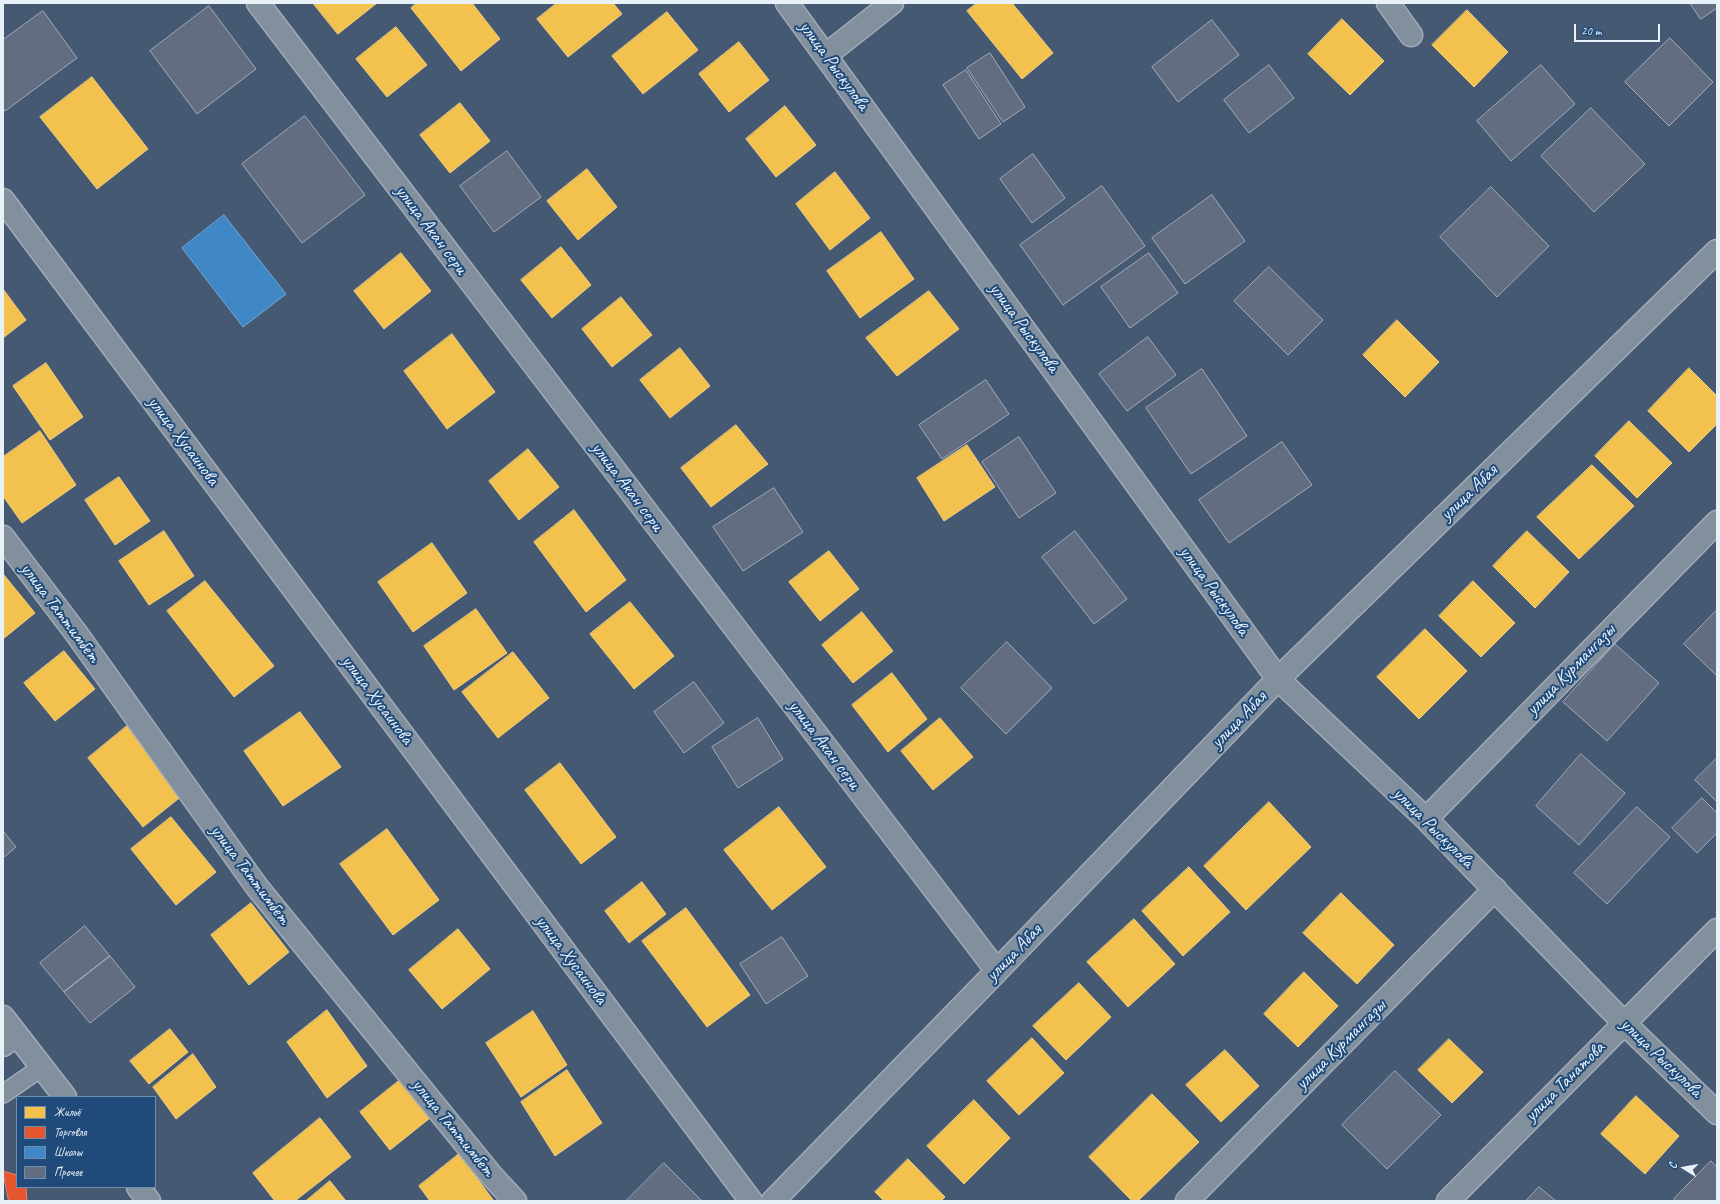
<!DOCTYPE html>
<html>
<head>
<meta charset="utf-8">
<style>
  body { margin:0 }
  #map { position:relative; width:1720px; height:1204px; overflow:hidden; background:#465973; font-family:Caveat,sans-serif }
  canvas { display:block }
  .frame { position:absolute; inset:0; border:4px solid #e8f1f8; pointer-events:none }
  .legend { position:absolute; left:16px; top:1096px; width:140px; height:92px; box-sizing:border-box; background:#1f4a7a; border:1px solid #6f8dac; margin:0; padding:5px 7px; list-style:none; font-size:12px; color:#e8f1f8 }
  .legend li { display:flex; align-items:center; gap:8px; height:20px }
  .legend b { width:20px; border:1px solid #6f8dac }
  .north { position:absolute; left:1664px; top:1148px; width:40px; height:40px; -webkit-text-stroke:3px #1f4a7a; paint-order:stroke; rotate:281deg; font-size:11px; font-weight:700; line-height:16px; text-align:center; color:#e8f1f8 }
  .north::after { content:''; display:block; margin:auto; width:14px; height:18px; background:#e8f1f8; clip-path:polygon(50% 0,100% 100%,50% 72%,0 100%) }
  .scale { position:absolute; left:1574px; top:24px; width:86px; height:18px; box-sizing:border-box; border:2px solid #e8f1f8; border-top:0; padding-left:5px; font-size:12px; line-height:14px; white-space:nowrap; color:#e8f1f8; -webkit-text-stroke:3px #1f4a7a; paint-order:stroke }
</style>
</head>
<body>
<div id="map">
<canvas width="1720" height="1204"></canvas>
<div class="frame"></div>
<ul class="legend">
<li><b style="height:11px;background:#f2c14e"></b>Жильё</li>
<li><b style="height:11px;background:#e4572e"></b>Торговля</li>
<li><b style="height:11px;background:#3f88c5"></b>Школы</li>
<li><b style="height:11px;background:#636d81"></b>Прочее</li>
</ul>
<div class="north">С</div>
<div class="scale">20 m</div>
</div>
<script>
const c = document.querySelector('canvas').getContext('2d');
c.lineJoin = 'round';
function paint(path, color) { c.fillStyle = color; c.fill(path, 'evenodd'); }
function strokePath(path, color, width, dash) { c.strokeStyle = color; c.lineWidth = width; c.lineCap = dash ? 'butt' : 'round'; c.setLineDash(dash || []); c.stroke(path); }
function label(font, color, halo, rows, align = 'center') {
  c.font = font + ' Caveat,sans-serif'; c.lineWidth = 4; c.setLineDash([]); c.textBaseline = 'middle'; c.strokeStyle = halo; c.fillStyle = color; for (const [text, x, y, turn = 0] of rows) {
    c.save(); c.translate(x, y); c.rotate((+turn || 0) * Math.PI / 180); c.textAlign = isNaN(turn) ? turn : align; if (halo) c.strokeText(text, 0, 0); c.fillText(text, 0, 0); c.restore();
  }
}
const homes = new Path2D(`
  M 313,3 L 377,3 L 338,34 Z
  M 417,3 L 472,3 L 500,39 L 461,71 L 411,8 Z
  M 557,3 L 613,3 L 622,14 L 568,57 L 537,19 Z
  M 977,3 L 1012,3 L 1053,53 L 1022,79 L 967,11 Z
  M 1467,10 L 1508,52 L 1474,87 L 1432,45 Z
  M 667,12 L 698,50 L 643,94 L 612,56 Z
  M 1342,19 L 1384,61 L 1350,95 L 1308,54 Z
  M 396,27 L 427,65 L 387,97 L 356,59 Z
  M 739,42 L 769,80 L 729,112 L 699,74 Z
  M 92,77 L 148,149 L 97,189 L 40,117 Z
  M 460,103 L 490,141 L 450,173 L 420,135 Z
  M 785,106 L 816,145 L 776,177 L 746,139 Z
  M 587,169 L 617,207 L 578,240 L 547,201 Z
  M 835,172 L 870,218 L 830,250 L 796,204 Z
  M 881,232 L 914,279 L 860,318 L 827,271 Z
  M 561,247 L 591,285 L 552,318 L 521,280 Z
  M 401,253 L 431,291 L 384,329 L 354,291 Z
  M 3,289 L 26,320 L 3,338 Z
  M 929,291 L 959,329 L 897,376 L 866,338 Z
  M 621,297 L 652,335 L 612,367 L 582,329 Z
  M 1397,320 L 1439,362 L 1405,397 L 1363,355 Z
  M 452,334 L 495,392 L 447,429 L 404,371 Z
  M 680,348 L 710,386 L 670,418 L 640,380 Z
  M 46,363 L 83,417 L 50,440 L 13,386 Z
  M 1689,368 L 1717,396 L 1717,424 L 1689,452 L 1648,411 Z
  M 1629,421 L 1672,463 L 1637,498 L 1595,456 Z
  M 736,425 L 768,464 L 711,507 L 681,468 Z
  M 40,431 L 76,485 L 22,523 L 3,496 L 3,457 Z
  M 967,445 L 995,487 L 944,521 L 917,478 Z
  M 528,449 L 559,487 L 519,520 L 489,481 Z
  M 1592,465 L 1634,506 L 1579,559 L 1537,517 Z
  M 119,477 L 150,521 L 115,545 L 85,500 Z
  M 574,510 L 626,580 L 586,612 L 534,542 Z
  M 164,531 L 194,576 L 149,605 L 119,561 Z
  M 1527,531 L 1569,572 L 1535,608 L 1493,566 Z
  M 432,543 L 467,593 L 413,632 L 378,582 Z
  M 829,551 L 859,589 L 820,621 L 789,582 Z
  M 4,575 L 35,613 L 3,639 L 3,576 Z
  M 205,581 L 274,666 L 234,697 L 167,611 Z
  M 1473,581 L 1515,623 L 1481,657 L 1439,616 Z
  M 630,602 L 674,656 L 634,689 L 590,634 Z
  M 476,609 L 507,653 L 454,690 L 424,646 Z
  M 862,612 L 893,651 L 853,683 L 822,645 Z
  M 1425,629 L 1467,671 L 1419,719 L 1377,677 Z
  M 64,651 L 95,689 L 55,721 L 24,683 Z
  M 513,652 L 549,698 L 498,738 L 462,692 Z
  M 892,673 L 927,719 L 888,752 L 852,705 Z
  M 300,712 L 341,767 L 283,806 L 244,751 Z
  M 940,718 L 973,757 L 933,790 L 901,751 Z
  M 127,726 L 183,795 L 143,827 L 88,758 Z
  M 560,763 L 616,837 L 581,864 L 525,790 Z
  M 1269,802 L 1311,847 L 1246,910 L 1204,866 Z
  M 779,807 L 826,867 L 772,910 L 724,850 Z
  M 171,817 L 216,872 L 176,905 L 131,849 Z
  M 387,829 L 439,900 L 393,935 L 340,864 Z
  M 1189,867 L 1230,912 L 1183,956 L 1142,911 Z
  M 642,882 L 666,914 L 629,943 L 605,911 Z
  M 1341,893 L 1394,945 L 1357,984 L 1303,933 Z
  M 251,903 L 289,952 L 249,985 L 211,935 Z
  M 686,908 L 750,995 L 707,1027 L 642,941 Z
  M 1134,919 L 1175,964 L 1128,1007 L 1087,962 Z
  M 458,929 L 490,969 L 442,1009 L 409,970 Z
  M 1304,972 L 1338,1006 L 1298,1047 L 1264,1014 Z
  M 1079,983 L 1111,1017 L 1066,1060 L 1033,1026 Z
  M 327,1010 L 367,1066 L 327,1098 L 287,1042 Z
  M 533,1011 L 567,1065 L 521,1097 L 486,1043 Z
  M 170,1029 L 188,1052 L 149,1084 L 130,1061 Z
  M 1032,1038 L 1064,1073 L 1019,1115 L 987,1081 Z
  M 1449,1039 L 1483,1072 L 1452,1103 L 1418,1070 Z
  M 1225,1050 L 1259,1086 L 1221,1122 L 1186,1085 Z
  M 193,1054 L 216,1087 L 176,1119 L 153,1087 Z
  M 567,1070 L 602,1123 L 555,1156 L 521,1102 Z
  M 400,1080 L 430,1118 L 390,1150 L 360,1112 Z
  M 1152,1094 L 1199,1142 L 1138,1201 L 1132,1201 L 1089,1157 Z
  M 1636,1096 L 1679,1136 L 1645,1174 L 1601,1134 Z
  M 974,1100 L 1010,1138 L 964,1184 L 927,1146 Z
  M 320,1118 L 351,1157 L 295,1201 L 275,1201 L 253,1173 Z
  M 459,1154 L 494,1201 L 430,1201 L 419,1186 Z
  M 908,1159 L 945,1197 L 941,1201 L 884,1201 L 875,1192 Z
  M 330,1181 L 346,1201 L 306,1201 Z`);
paint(homes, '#f2c14e');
strokePath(homes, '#efcf81', 1);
const shops = new Path2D(`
  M 3,1171 L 17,1175 L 17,1187 L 26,1187 L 27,1201 L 9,1201 Z`);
paint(shops, '#e4572e');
strokePath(shops, '#e5856b', 1);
const schools = new Path2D(`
  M 224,215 L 286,294 L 243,327 L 182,248 Z`);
paint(schools, '#3f88c5');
strokePath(schools, '#72a8d4', 1);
const building = new Path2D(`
  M 1690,3 L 1717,3 L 1717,8 L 1701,19 Z
  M 209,6 L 256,69 L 197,114 L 150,51 Z
  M 43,11 L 77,58 L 5,111 L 3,108 L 3,40 Z
  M 1212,20 L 1239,55 L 1178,102 L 1152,67 Z
  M 1670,38 L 1713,82 L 1669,126 L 1625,82 Z
  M 990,53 L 1025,107 L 1003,122 L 967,68 Z
  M 1269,65 L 1294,98 L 1249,133 L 1224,100 Z
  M 1541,65 L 1575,104 L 1511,161 L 1477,121 Z
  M 966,70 L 1001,124 L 979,139 L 943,85 Z
  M 1591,108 L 1645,164 L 1594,212 L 1541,156 Z
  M 305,116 L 365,195 L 302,243 L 242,164 Z
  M 507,151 L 541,197 L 494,232 L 460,186 Z
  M 1033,154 L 1065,198 L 1032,223 L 1000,179 Z
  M 1102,186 L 1145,246 L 1063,305 L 1020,245 Z
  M 1491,187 L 1549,246 L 1497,297 L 1440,237 Z
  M 1212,195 L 1245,241 L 1185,284 L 1152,238 Z
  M 1149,253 L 1178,293 L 1130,328 L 1101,287 Z
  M 1269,267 L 1323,320 L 1288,355 L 1234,301 Z
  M 1148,337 L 1176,375 L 1127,411 L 1099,374 Z
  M 1202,369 L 1247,436 L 1191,474 L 1146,408 Z
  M 986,380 L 1009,414 L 942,459 L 919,425 Z
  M 1019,437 L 1056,493 L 1019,518 L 982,462 Z
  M 1282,442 L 1312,485 L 1229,543 L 1199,500 Z
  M 774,488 L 803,532 L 743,571 L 713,527 Z
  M 1075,531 L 1127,599 L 1094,624 L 1042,557 Z
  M 1717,610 L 1717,676 L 1684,644 Z
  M 1007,642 L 1052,688 L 1006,734 L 961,688 Z
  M 1615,644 L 1659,683 L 1607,741 L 1563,702 Z
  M 694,682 L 724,723 L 684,753 L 654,712 Z
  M 758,718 L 783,759 L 738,788 L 712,747 Z
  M 1581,754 L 1625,793 L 1579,845 L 1536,806 Z
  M 1717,758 L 1717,802 L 1695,780 Z
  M 1702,798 L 1717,813 L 1717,833 L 1697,853 L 1672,828 Z
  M 1637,807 L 1670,837 L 1607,904 L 1574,873 Z
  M 3,831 L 16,847 L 3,858 Z
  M 85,926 L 110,956 L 64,992 L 40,963 Z
  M 782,937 L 808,976 L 766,1004 L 740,964 Z
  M 110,956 L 135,987 L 90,1023 L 64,992 Z
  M 1395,1071 L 1441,1115 L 1387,1169 L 1342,1125 Z
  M 1711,1161 L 1717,1167 L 1717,1201 L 1676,1201 L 1674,1199 Z
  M 664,1163 L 702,1201 L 626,1201 Z
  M 1539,1187 L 1556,1201 L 1526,1201 Z`);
paint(building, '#636d81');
strokePath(building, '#a2acb9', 1);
const service = new Path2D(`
  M 3,1094 L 42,1067`);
const minor = new Path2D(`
  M 258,3 L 997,971
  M 787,3 L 1278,679 L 1426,819 L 1624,1023 L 1717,1113
  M 1388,3 L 1411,35
  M 826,55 L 892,3
  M 3,200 L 751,1201
  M 3,537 L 76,633 L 257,887 L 491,1175 L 515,1201
  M 1426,819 L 1717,522
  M 3,1045 L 16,1035
  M 773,1201 L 997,971 L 1278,679 L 1717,251
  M 1187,1201 L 1495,889
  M 1448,1201 L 1717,930`);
const tertiary = new Path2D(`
  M 3,1017 L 65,1097
  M 138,1187 L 149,1201`);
strokePath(service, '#a2acb9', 20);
strokePath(minor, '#a2acb9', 25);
strokePath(tertiary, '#a2acb9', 25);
strokePath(service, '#828f9c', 17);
strokePath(minor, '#828f9c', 22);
strokePath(tertiary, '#828f9c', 22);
label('19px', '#e8f1f8', '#1f4a7a', [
  ["улица Рыскулова",834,66,54],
  ["улица Акан сери",431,230,53],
  ["улица Рыскулова",1024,328,54],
  ["улица Хусаинова",183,441,53],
  ["улица Акан сери",627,487,53],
  ["улица Абая",1469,493,-44],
  ["улица Рыскулова",1214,591,54],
  ["улица Таттимбет",60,613,53],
  ["улица Курмангазы",1571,670,-46],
  ["улица Хусаинова",377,700,53],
  ["улица Абая",1239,720,-46],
  ["улица Акан сери",824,745,53],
  ["улица Рыскулова",1433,828,45],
  ["улица Таттимбет",250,875,53],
  ["улица Абая",1014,953,-46],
  ["улица Хусаинова",571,960,53],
  ["улица Курмангазы",1341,1045,-45],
  ["улица Рыскулова",1661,1058,44],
  ["улица Танатова",1565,1082,-45],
  ["улица Таттимбет",453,1128,51]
]);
</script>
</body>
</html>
